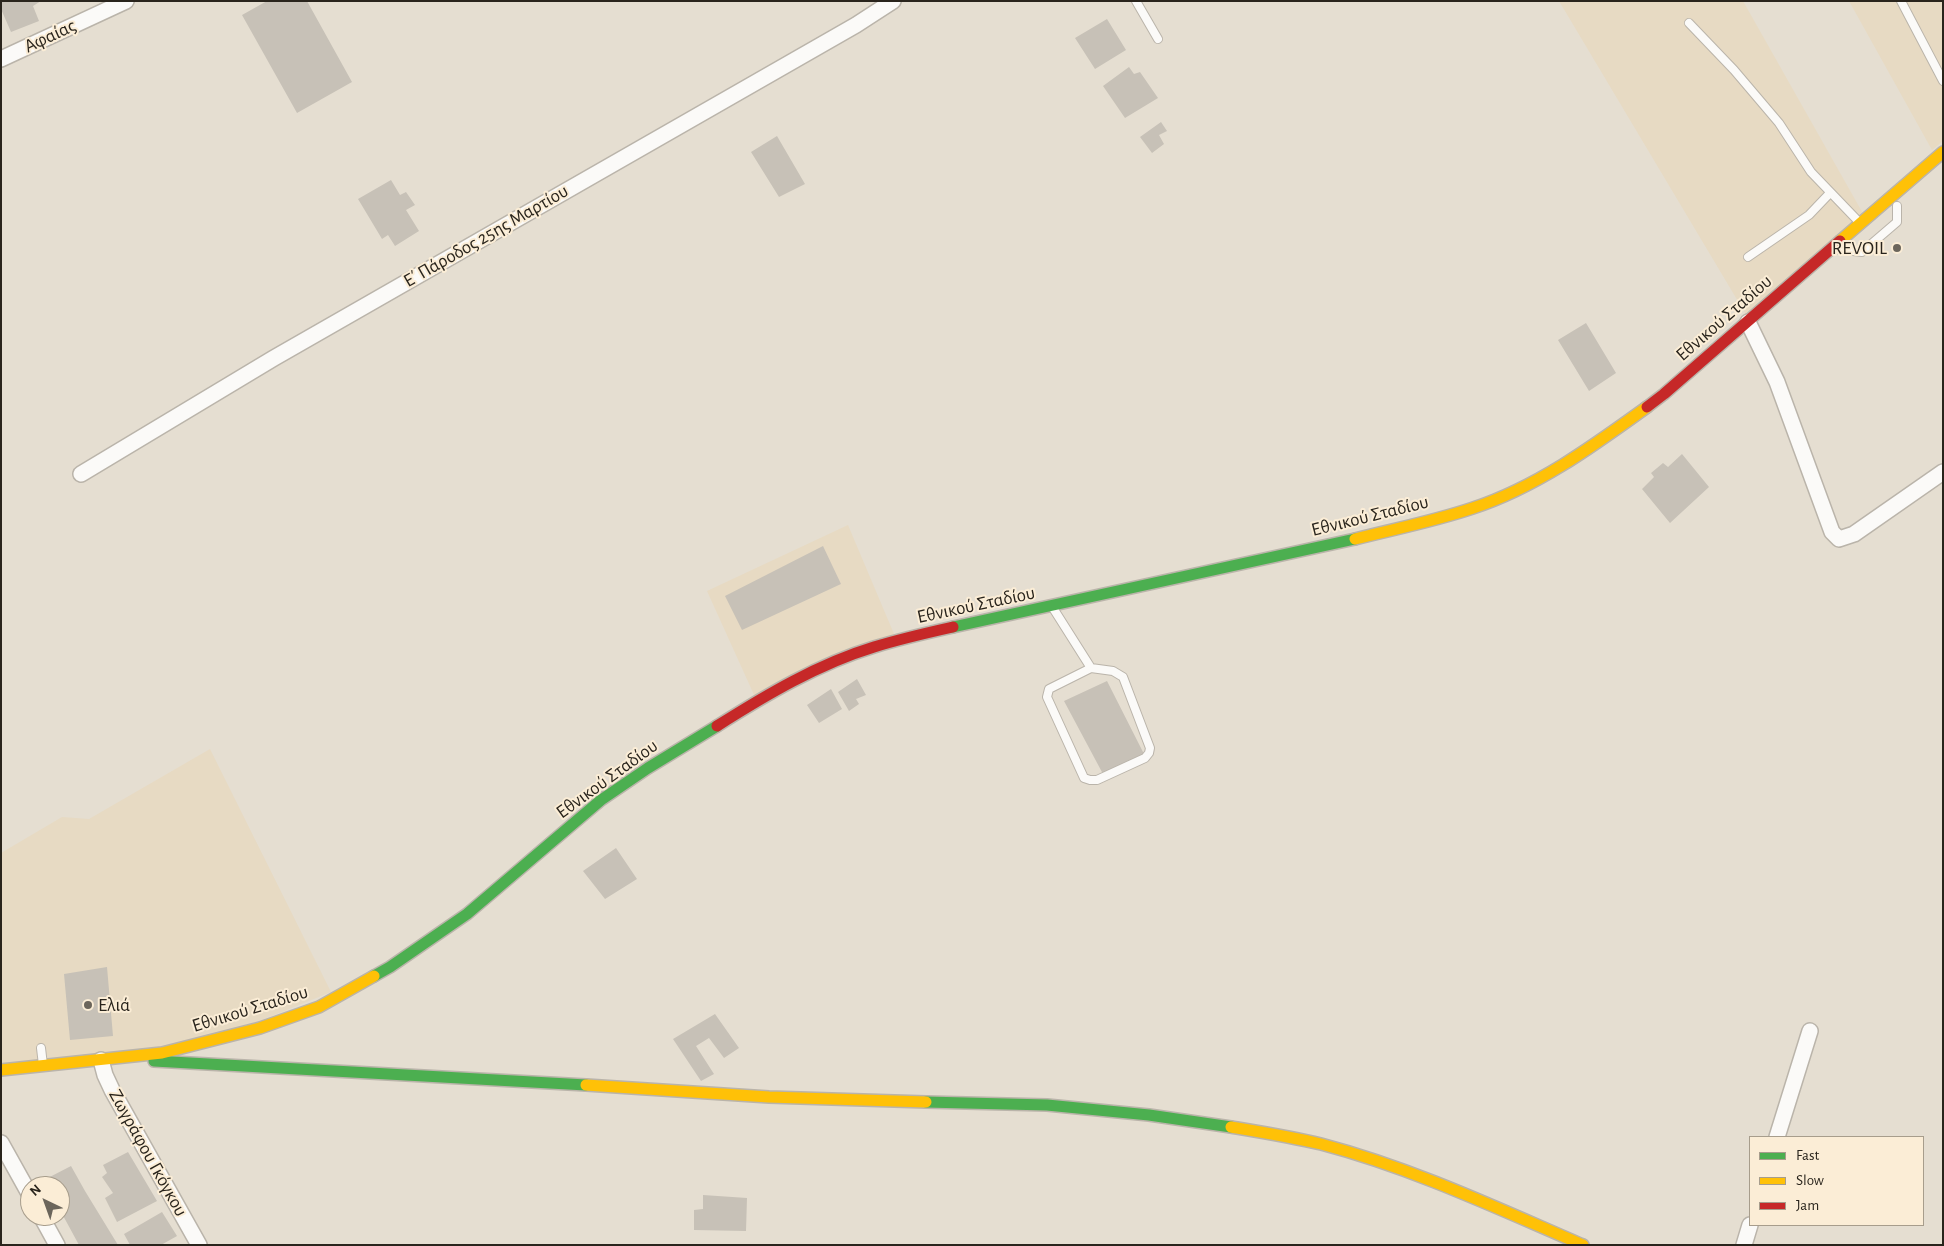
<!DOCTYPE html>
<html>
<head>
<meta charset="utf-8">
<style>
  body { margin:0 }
  #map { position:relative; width:1944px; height:1246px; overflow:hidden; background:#e5ded1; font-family:"Alegreya Sans",sans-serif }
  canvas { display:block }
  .frame { position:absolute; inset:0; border:2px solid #29241c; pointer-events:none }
  .legend { position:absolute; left:1749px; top:1136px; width:175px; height:90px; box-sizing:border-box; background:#fbedd6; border:1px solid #a79d8c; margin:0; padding:6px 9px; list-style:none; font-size:15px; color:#29241c }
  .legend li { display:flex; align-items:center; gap:10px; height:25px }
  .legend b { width:25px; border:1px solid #a79d8c }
  .north { position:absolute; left:20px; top:1176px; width:50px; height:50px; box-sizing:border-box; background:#fbedd6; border:1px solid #a79d8c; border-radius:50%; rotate:318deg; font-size:14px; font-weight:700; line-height:20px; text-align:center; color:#29241c }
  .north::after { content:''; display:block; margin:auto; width:18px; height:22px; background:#6b655b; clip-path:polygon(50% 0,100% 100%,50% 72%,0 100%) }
</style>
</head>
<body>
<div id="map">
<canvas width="1944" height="1246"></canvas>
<div class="frame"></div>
<ul class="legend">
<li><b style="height:6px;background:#4caf50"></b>Fast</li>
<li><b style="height:6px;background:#ffc107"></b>Slow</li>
<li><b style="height:6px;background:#c62828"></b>Jam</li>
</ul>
<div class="north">N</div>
</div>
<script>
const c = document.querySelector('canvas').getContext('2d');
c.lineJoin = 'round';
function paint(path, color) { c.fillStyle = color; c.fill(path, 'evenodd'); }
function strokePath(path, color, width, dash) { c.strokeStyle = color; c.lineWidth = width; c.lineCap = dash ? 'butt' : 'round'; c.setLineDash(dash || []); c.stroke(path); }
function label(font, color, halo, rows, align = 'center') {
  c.font = font + ' "Alegreya Sans",sans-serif'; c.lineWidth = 4; c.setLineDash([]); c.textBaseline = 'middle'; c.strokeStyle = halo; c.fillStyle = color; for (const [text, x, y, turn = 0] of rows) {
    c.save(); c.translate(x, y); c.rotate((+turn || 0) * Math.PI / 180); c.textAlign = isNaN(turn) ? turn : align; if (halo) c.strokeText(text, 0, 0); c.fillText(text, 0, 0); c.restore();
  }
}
paint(new Path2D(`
  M 1559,1 L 1743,1 L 1865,217 L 1748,318 Z
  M 1849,1 L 1943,1 L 1943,141 L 1932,150 Z
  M 848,525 L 897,641 L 755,697 L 707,591 Z
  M 210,749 L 331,992 L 257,1022 L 161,1049 L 1,1064 L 1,853 L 62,817 L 89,819 Z`), '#e7dac3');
paint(new Path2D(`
  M 1,1 L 41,1 L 33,6 L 39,21 L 11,32 L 1,9 Z
  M 267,1 L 307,1 L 352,82 L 297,113 L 242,15 Z
  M 1107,19 L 1126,50 L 1095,69 L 1075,38 Z
  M 1129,67 L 1134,74 L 1140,72 L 1158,98 L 1125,118 L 1103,86 Z
  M 1161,122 L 1167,131 L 1159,135 L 1164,144 L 1152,153 L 1140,137 Z
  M 777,136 L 805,184 L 779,197 L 751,152 Z
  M 391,180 L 400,195 L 406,192 L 415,205 L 406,210 L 419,231 L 395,246 L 388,235 L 382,239 L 358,199 Z
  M 1586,323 L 1616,373 L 1589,391 L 1558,340 Z
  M 1682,454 L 1709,487 L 1670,523 L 1642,489 L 1654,477 L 1651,473 L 1663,463 L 1668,467 Z
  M 823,546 L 841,584 L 742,630 L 725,596 Z
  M 857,679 L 866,695 L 856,699 L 859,704 L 849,711 L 838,692 Z
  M 1107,681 L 1144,754 L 1103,774 L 1064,701 Z
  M 831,689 L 842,709 L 819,723 L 807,705 Z
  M 616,848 L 637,879 L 605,899 L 583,871 Z
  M 107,967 L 113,1036 L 70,1040 L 64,974 Z
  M 715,1014 L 739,1048 L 724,1058 L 709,1038 L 696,1046 L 714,1074 L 701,1081 L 673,1039 Z
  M 128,1152 L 157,1201 L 117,1222 L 105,1198 L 113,1193 L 102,1177 L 107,1173 L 103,1165 Z
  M 71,1166 L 85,1191 L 118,1245 L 79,1245 L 60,1210 L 60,1186 L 45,1186 L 42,1181 Z
  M 703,1195 L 747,1198 L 746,1231 L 694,1230 L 694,1210 L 703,1209 Z
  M 162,1212 L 177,1236 L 161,1245 L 130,1245 L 124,1234 Z`), '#c7c1b7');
const lane = new Path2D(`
  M 1136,1 L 1158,39
  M 1901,1 L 1943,81
  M 1689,23 L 1734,70 L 1779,123 L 1811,172 L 1860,223
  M 1835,249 L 1862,252 L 1897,222 L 1897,206
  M 1748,257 L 1809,215 L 1830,193
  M 1053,608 L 1091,668 L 1113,671 L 1123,677 L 1150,748 L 1149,753 L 1145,758 L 1097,780 L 1090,780 L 1084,778 L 1047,697 L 1049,689 L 1091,668
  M 41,1048 L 43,1065`);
const street = new Path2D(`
  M 1,59 L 126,1
  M 1748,322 L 1777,382 L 1832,532 L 1839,539 L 1854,534 L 1943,472
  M 81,474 L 274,358 L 856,25 L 893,1
  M 101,1060 L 105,1075 L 112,1090 L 199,1245
  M 1777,1137 L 1810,1031
  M 1,1143 L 30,1195
  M 41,1216 L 57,1245
  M 1744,1245 L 1750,1225`);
const fast = new Path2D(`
  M 953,627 L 1355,539
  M 374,976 L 390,967 L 467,914 L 601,800 L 648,768 L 717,726
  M 154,1061 L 586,1085
  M 926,1102 L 1047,1105 L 1149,1115 L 1231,1127`);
const slow = new Path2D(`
  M 1840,241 L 1943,152
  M 1355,539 C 1394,529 1435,521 1473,508 C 1537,487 1593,446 1647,407
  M 1,1070 L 162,1053 L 260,1028 L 319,1007 L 374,976
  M 586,1085 L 769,1097 L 926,1102
  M 1231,1127 C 1261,1132 1292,1137 1321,1144 C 1412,1168 1497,1208 1583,1245`);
const jam = new Path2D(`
  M 1647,407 L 1664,394 L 1840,241
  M 717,726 C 766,695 818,664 874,647 C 900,639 926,633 953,627`);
strokePath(lane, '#bab4aa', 10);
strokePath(street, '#bab4aa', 18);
strokePath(fast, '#bab4aa', 14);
strokePath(slow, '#bab4aa', 14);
strokePath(jam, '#bab4aa', 14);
strokePath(lane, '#fbfaf8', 8);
strokePath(street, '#fbfaf8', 15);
strokePath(fast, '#4caf50', 11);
strokePath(slow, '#ffc107', 11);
strokePath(jam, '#c62828', 11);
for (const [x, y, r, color] of [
  [1897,248,5,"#6b655b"],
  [88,1005,5,"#6b655b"]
]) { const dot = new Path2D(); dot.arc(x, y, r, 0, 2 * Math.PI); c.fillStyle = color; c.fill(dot); strokePath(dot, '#fbedd6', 2); }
label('19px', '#29241c', '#fbedd6', [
  ["Αφαίας",50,36,-25],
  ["Ε΄ Πάροδος 25ης Μαρτίου",486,236,-30],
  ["Εθνικού Σταδίου",1724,318,-41],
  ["Εθνικού Σταδίου",1370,516,-14],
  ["Εθνικού Σταδίου",976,605,-12],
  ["Εθνικού Σταδίου",607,779,-36],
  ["Εθνικού Σταδίου",250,1009,-17],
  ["Ζωγράφου Γκόγκου",148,1153,61]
]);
label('19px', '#29241c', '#fbedd6', [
  ["REVOIL",1887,248],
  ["Ελιά",98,1005,"left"]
], 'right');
</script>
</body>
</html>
